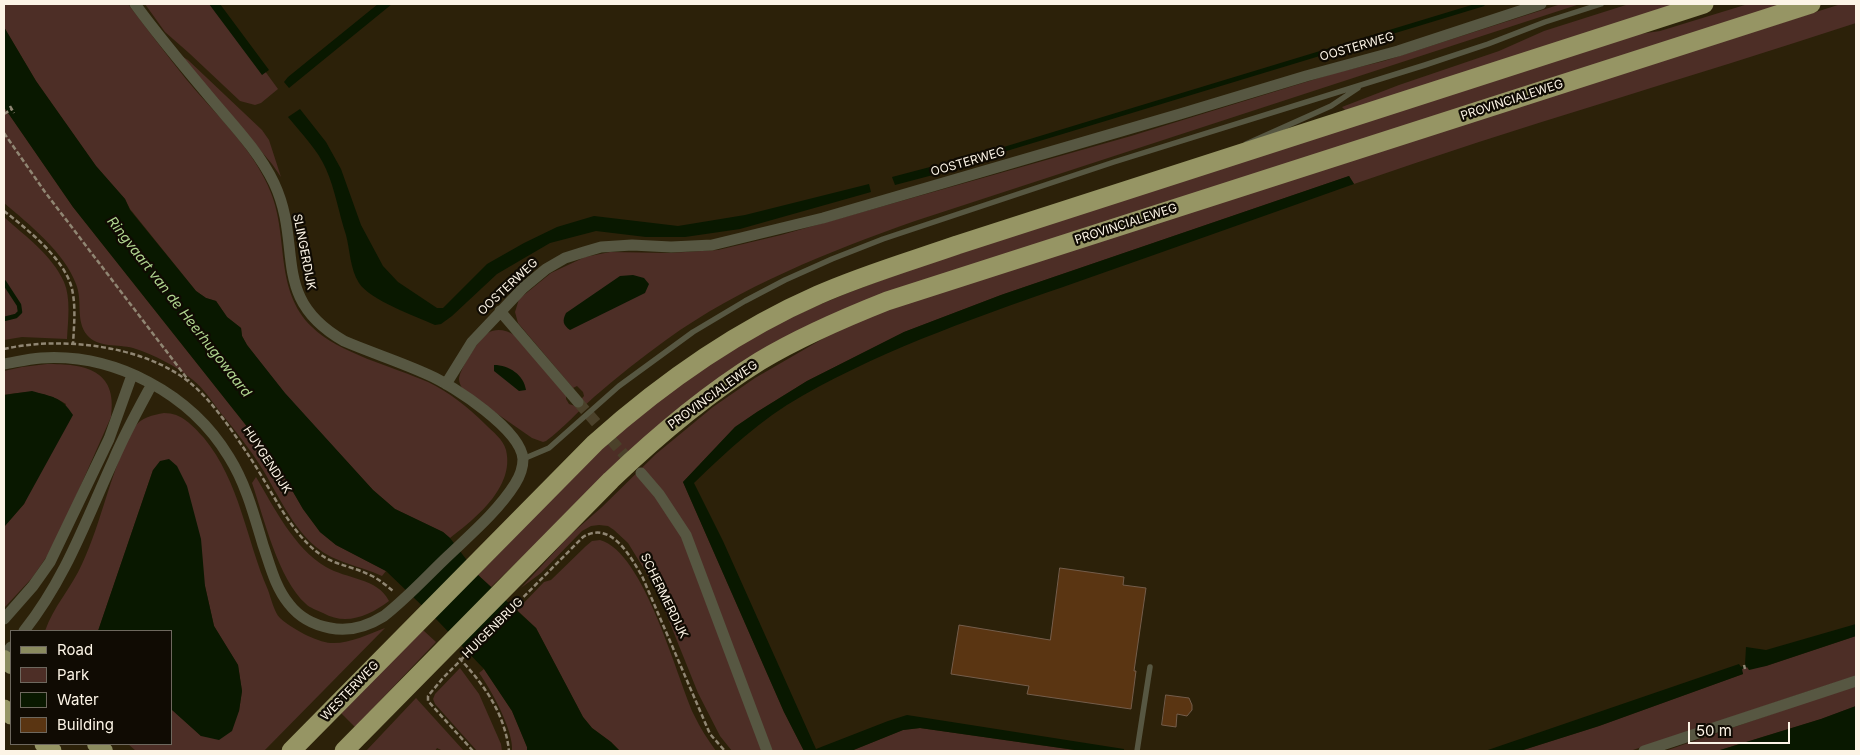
<!DOCTYPE html>
<html>
<head>
<meta charset="utf-8">
<style>
  body { margin:0 }
  #map { position:relative; width:1860px; height:755px; overflow:hidden; background:#2c2109; font-family:Inter,sans-serif }
  canvas { display:block }
  .frame { position:absolute; inset:0; border:5px solid #fcf4e6; pointer-events:none }
  .legend { position:absolute; left:10px; top:630px; width:162px; height:115px; box-sizing:border-box; background:#100b03; border:1px solid #6e685e; margin:0; padding:6px 9px; list-style:none; font-size:15px; color:#fcf4e6 }
  .legend li { display:flex; align-items:center; gap:10px; height:25px }
  .legend b { width:25px; border:1px solid #6e685e }
  .scale { position:absolute; left:1688px; top:722px; width:102px; height:22px; box-sizing:border-box; border:2px solid #fcf4e6; border-top:0; padding-left:6px; font-size:15px; line-height:18px; white-space:nowrap; color:#fcf4e6; -webkit-text-stroke:4px #100b03; paint-order:stroke }
</style>
</head>
<body>
<div id="map">
<canvas width="1860" height="755"></canvas>
<div class="frame"></div>
<ul class="legend">
<li><b style="height:6px;background:#8b8b5f"></b>Road</li>
<li><b style="height:14px;background:#4d2e26"></b>Park</li>
<li><b style="height:14px;background:#091800"></b>Water</li>
<li><b style="height:14px;background:#5a3512"></b>Building</li>
</ul>
<div class="scale">50 m</div>
</div>
<script>
const c = document.querySelector('canvas').getContext('2d');
c.lineJoin = 'round';
function paint(path, color) { c.fillStyle = color; c.fill(path, 'evenodd'); }
function strokePath(path, color, width, dash) { c.strokeStyle = color; c.lineWidth = width; c.lineCap = dash ? 'butt' : 'round'; c.setLineDash(dash || []); c.stroke(path); }
function label(font, color, halo, rows, align = 'center') {
  c.font = font + ' Inter,sans-serif'; c.lineWidth = 4.5; c.setLineDash([]); c.textBaseline = 'middle'; c.strokeStyle = halo; c.fillStyle = color; for (const [text, x, y, turn = 0] of rows) {
    c.save(); c.translate(x, y); c.rotate((+turn || 0) * Math.PI / 180); c.textAlign = isNaN(turn) ? turn : align; if (halo) c.strokeText(text, 0, 0); c.fillText(text, 0, 0); c.restore();
  }
}
paint(new Path2D(`
  M 4,4 L 128,4 C 147,29 166,54 186,79 C 215,114 254,149 271,193 C 289,238 274,290 312,327 C 338,353 394,367 428,382 C 449,392 468,407 485,424 C 493,432 503,439 506,450 C 515,487 475,519 450,538 L 443,532 L 395,509 L 373,490 L 285,394 L 247,345 L 242,336 L 241,328 L 227,317 L 216,301 L 206,298 L 196,291 L 130,209 L 125,199 L 96,166 L 36,81 L 4,27 Z
  M 145,4 L 216,4 L 278,89 L 261,103 L 255,105 L 240,101 L 189,53 L 165,32 Z
  M 1561,4 L 1580,4 L 915,221 C 828,252 741,286 666,340 C 641,358 617,377 594,397 C 578,411 564,428 546,441 L 543,442 L 532,438 L 463,390 C 461,386 459,383 459,379 C 460,368 479,339 488,333 C 496,328 506,330 514,335 L 566,394 L 566,399 L 569,404 L 575,406 L 584,396 L 583,392 L 577,386 L 573,388 L 518,323 L 515,312 L 519,299 L 551,273 L 585,257 L 610,252 L 669,253 L 718,250 L 781,235 L 1131,136 L 1335,73 L 1384,61 Z
  M 1629,4 L 1676,4 L 1346,111 L 1342,107 L 1399,85 L 1499,51 L 1544,31 Z
  M 1748,4 L 1788,4 L 849,308 L 614,469 L 491,587 L 478,575 C 513,540 546,503 580,469 C 628,420 691,371 751,338 C 822,299 898,274 975,248 L 1626,36 L 1660,31 Z
  M 1841,4 L 1856,4 L 1856,23 C 1689,78 1520,126 1354,184 L 1349,176 L 1001,295 L 904,332 L 807,381 L 757,412 L 735,427 L 683,482 L 784,712 L 804,751 L 732,751 L 720,736 L 698,693 L 661,601 L 644,569 L 628,543 L 614,530 L 608,526 L 599,525 L 591,526 L 582,531 L 541,573 L 521,588 L 570,535 L 602,507 L 656,454 L 713,407 L 755,378 L 843,327 L 939,290 Z
  M 180,55 L 188,60 L 262,130 L 269,140 L 281,177 L 272,164 Z
  M 4,107 L 73,207 L 264,448 L 278,466 L 303,509 L 320,532 L 336,545 L 386,571 L 382,576 C 361,566 335,563 316,547 C 293,528 278,495 263,470 C 250,449 235,430 220,412 C 212,401 204,389 193,380 C 176,366 155,355 133,348 C 118,344 98,348 87,335 C 75,320 83,301 76,284 C 65,253 29,224 4,203 Z
  M 4,217 C 25,236 52,255 64,282 C 71,298 68,321 67,339 L 22,337 L 4,340 Z
  M 47,364 C 84,364 118,369 111,417 L 54,546 L 32,578 L 4,608 L 4,527 L 24,504 L 66,404 C 48,392 26,390 4,395 L 4,371 L 22,367 Z
  M 164,413 C 182,413 192,425 204,438 C 240,482 246,539 268,590 C 271,598 274,612 280,618 C 291,628 316,642 331,643 C 349,644 369,634 385,628 L 264,751 L 136,751 L 128,744 L 171,744 L 171,709 L 201,736 L 239,711 L 242,691 L 238,665 L 214,626 L 205,586 L 153,470 L 98,631 L 45,631 C 53,607 72,587 82,564 C 102,522 111,468 134,428 C 141,417 153,415 164,413 Z
  M 256,477 C 275,509 294,548 326,567 C 346,579 378,578 389,601 C 369,616 346,626 323,613 C 317,610 310,608 306,604 C 278,579 264,518 252,483 Z
  M 600,540 C 644,552 676,675 694,715 C 700,728 708,740 716,751 L 620,751 L 611,742 L 592,728 L 583,717 L 536,628 L 517,610 L 544,582 L 551,580 L 586,546 L 592,541 Z
  M 423,630 L 436,642 L 355,727 L 340,712 Z
  M 1856,636 L 1856,676 L 1806,692 L 1630,751 L 1520,751 L 1599,726 L 1743,674 L 1741,669 L 1747,667 L 1766,666 Z
  M 460,668 L 479,694 L 501,744 L 502,751 L 477,751 L 435,704 L 433,699 L 435,694 Z
  M 484,669 L 512,711 L 527,747 L 527,751 L 512,751 C 514,731 491,689 479,673 Z
  M 1856,685 L 1856,706 L 1821,719 L 1717,751 L 1665,751 Z
  M 416,698 L 464,751 L 443,751 L 437,748 L 435,751 L 366,751 Z
  M 920,728 L 1082,751 L 851,751 L 903,730 Z`), '#4d2e26');
paint(new Path2D(`
  M 209,4 L 220,4 L 269,70 L 262,75 Z
  M 378,4 L 392,4 L 289,88 L 284,82 L 288,77 Z
  M 4,27 L 36,81 L 96,166 L 125,199 L 130,210 L 196,291 L 206,298 L 216,301 L 227,317 L 241,328 L 242,336 L 247,345 L 285,393 L 373,490 L 395,509 L 443,532 L 450,538 L 478,575 L 536,628 L 583,717 L 592,728 L 611,742 L 620,751 L 527,751 L 527,747 L 512,711 L 484,669 L 437,620 L 386,571 L 336,545 L 320,532 L 303,509 L 278,466 L 264,448 L 73,207 L 4,107 Z
  M 300,109 L 326,142 L 341,169 L 361,225 L 383,266 L 398,282 L 437,308 L 443,308 L 487,264 L 524,243 L 557,227 L 594,216 L 678,226 L 745,215 L 869,184 L 871,192 L 740,229 L 685,237 L 646,237 L 596,231 L 550,243 L 497,274 L 452,316 L 441,324 L 435,325 C 415,316 370,300 359,283 C 350,269 350,250 346,235 C 339,214 335,189 326,169 C 318,150 301,133 288,117 Z
  M 930,167 L 933,175 L 895,185 L 892,177 Z
  M 1349,176 L 1354,184 C 1263,216 1172,249 1080,281 C 986,314 890,346 802,396 C 761,419 727,451 694,483 L 723,541 L 816,749 L 888,721 L 907,715 L 1124,749 L 1124,751 L 1082,751 L 920,728 L 903,730 L 851,751 L 804,751 L 784,712 L 683,482 L 735,427 L 757,412 L 807,381 L 904,332 L 1001,295 Z
  M 633,275 L 644,278 L 649,284 L 645,293 L 570,330 C 563,325 562,321 566,313 L 620,276 Z
  M 494,365 C 509,365 524,375 526,390 L 519,391 L 494,371 Z
  M 32,391 C 52,397 61,396 73,415 L 24,504 L 4,527 L 4,395 Z
  M 169,459 L 177,466 L 187,486 L 201,539 L 205,586 L 214,626 L 238,665 L 242,691 L 239,711 L 232,731 L 219,740 L 201,736 L 171,709 L 171,631 L 98,631 L 153,470 L 160,461 Z
  M 1856,624 L 1856,636 L 1766,666 L 1749,670 L 1747,667 L 1742,669 L 1743,674 L 1599,726 L 1520,751 L 1485,751 L 1739,664 L 1741,667 L 1745,665 L 1746,647 L 1766,650 Z
  M 1856,706 L 1856,751 L 1717,751 L 1821,719 Z`), '#091800');
strokePath(new Path2D(`
  M 959,163 L 1483,4
  M 4,282 L 19,305 L 20,312 L 16,316 L 4,319`), '#091800', 4.5);
const building = new Path2D(`
  M 1060,568 L 1124,577 L 1123,585 L 1146,588 L 1134,671 L 1136,671 L 1131,709 L 1027,694 L 1029,686 L 951,674 L 959,625 L 1050,640 Z
  M 1166,695 L 1189,698 L 1192,705 L 1192,710 L 1187,716 L 1177,714 L 1176,727 L 1162,725 Z`);
paint(building, '#5a3512');
strokePath(building, '#745d4b', 1);
strokePath(new Path2D(`
  M 578,402 L 634,466`), '#4b412a', 11, [11, 5.5]);
strokePath(new Path2D(`
  M 10,106 L 14,113
  M 4,114 L 12,109
  M 4,133 L 45,192 L 189,381
  M 4,211 C 27,229 65,259 72,289 C 76,307 74,326 73,344
  M 4,349 C 60,336 143,345 189,382 C 212,400 233,432 249,456 C 268,484 284,520 308,544 C 331,567 346,563 372,576 C 380,580 387,586 393,591
  M 459,658 C 484,684 505,714 509,751
  M 1744,665 L 1745,669
  M 473,751 L 428,701 L 428,696 L 443,678 L 583,537 C 611,520 630,556 642,576 L 710,734 L 725,751`), '#908673', 2.5, [5, 2.5]);
strokePath(new Path2D(`
  M 1246,144 L 1331,106 L 1358,88
  M 523,459 L 549,448 L 619,386 L 693,332 L 745,301 L 785,280 L 832,259 L 883,239 L 1114,162 L 1425,65 L 1488,44 L 1545,22 L 1601,4
  M 1137,751 L 1150,667`), '#575742', 5.5);
strokePath(new Path2D(`
  M 500,311 L 578,402
  M 4,364 C 16,362 28,359 41,358 C 115,353 191,394 229,457 C 246,484 254,515 263,545 C 270,565 275,587 289,604 C 299,617 314,625 330,628 C 349,632 368,626 384,616 C 407,598 427,576 448,556 C 471,534 498,511 515,484 C 520,476 523,468 523,459 C 521,430 454,386 429,375 C 401,362 372,353 344,341 C 269,298 304,247 274,183 C 259,152 235,127 213,101 C 186,69 159,37 135,4
  M 446,384 L 472,342 L 523,288 L 546,269 L 565,258 L 584,252 L 601,247 L 632,245 L 671,247 L 712,245 L 823,218 L 1180,114 L 1306,76 L 1398,51 L 1541,4
  M 641,473 L 659,494 L 686,535 L 767,751
  M 4,619 L 33,586 L 50,562 L 109,439 L 132,375
  M 24,631 C 66,578 86,520 114,459 C 125,433 139,408 152,384
  M 4,656 L 11,647
  M 1644,751 L 1856,681`), '#575742', 11);
strokePath(new Path2D(`
  M 4,659 L 11,665
  M 96,744 L 104,751`), '#8b8b5f', 18);
strokePath(new Path2D(`
  M 4,709 L 11,715
  M 44,744 L 52,751
  M 291,751 L 595,443 C 661,384 736,331 818,295 C 863,275 911,261 957,245 L 1704,4
  M 344,751 L 611,480 C 657,436 705,395 760,361 C 800,337 844,318 887,301 L 1811,4`), '#969564', 19);
label('12px', '#fcf4e6', '#100b03', [
  ["OOSTERWEG",1357,47,-16],
  ["PROVINCIALEWEG",1512,100,-18],
  ["OOSTERWEG",968,162,-16],
  ["PROVINCIALEWEG",1126,224,-18],
  ["SLINGERDIJK",304,252,79],
  ["OOSTERWEG",508,287,-43],
  ["PROVINCIALEWEG",713,395,-36],
  ["HUYGENDIJK",267,460,57],
  ["SCHERMERDIJK",664,596,64],
  ["HUIGENBRUG",493,628,-45],
  ["WESTERWEG",350,691,-46]
]);
label('italic 14px', '#b1d690', '#100b03', [
  ["Ringvaart van de Heerhugowaard",179,307,52]
]);
</script>
</body>
</html>
